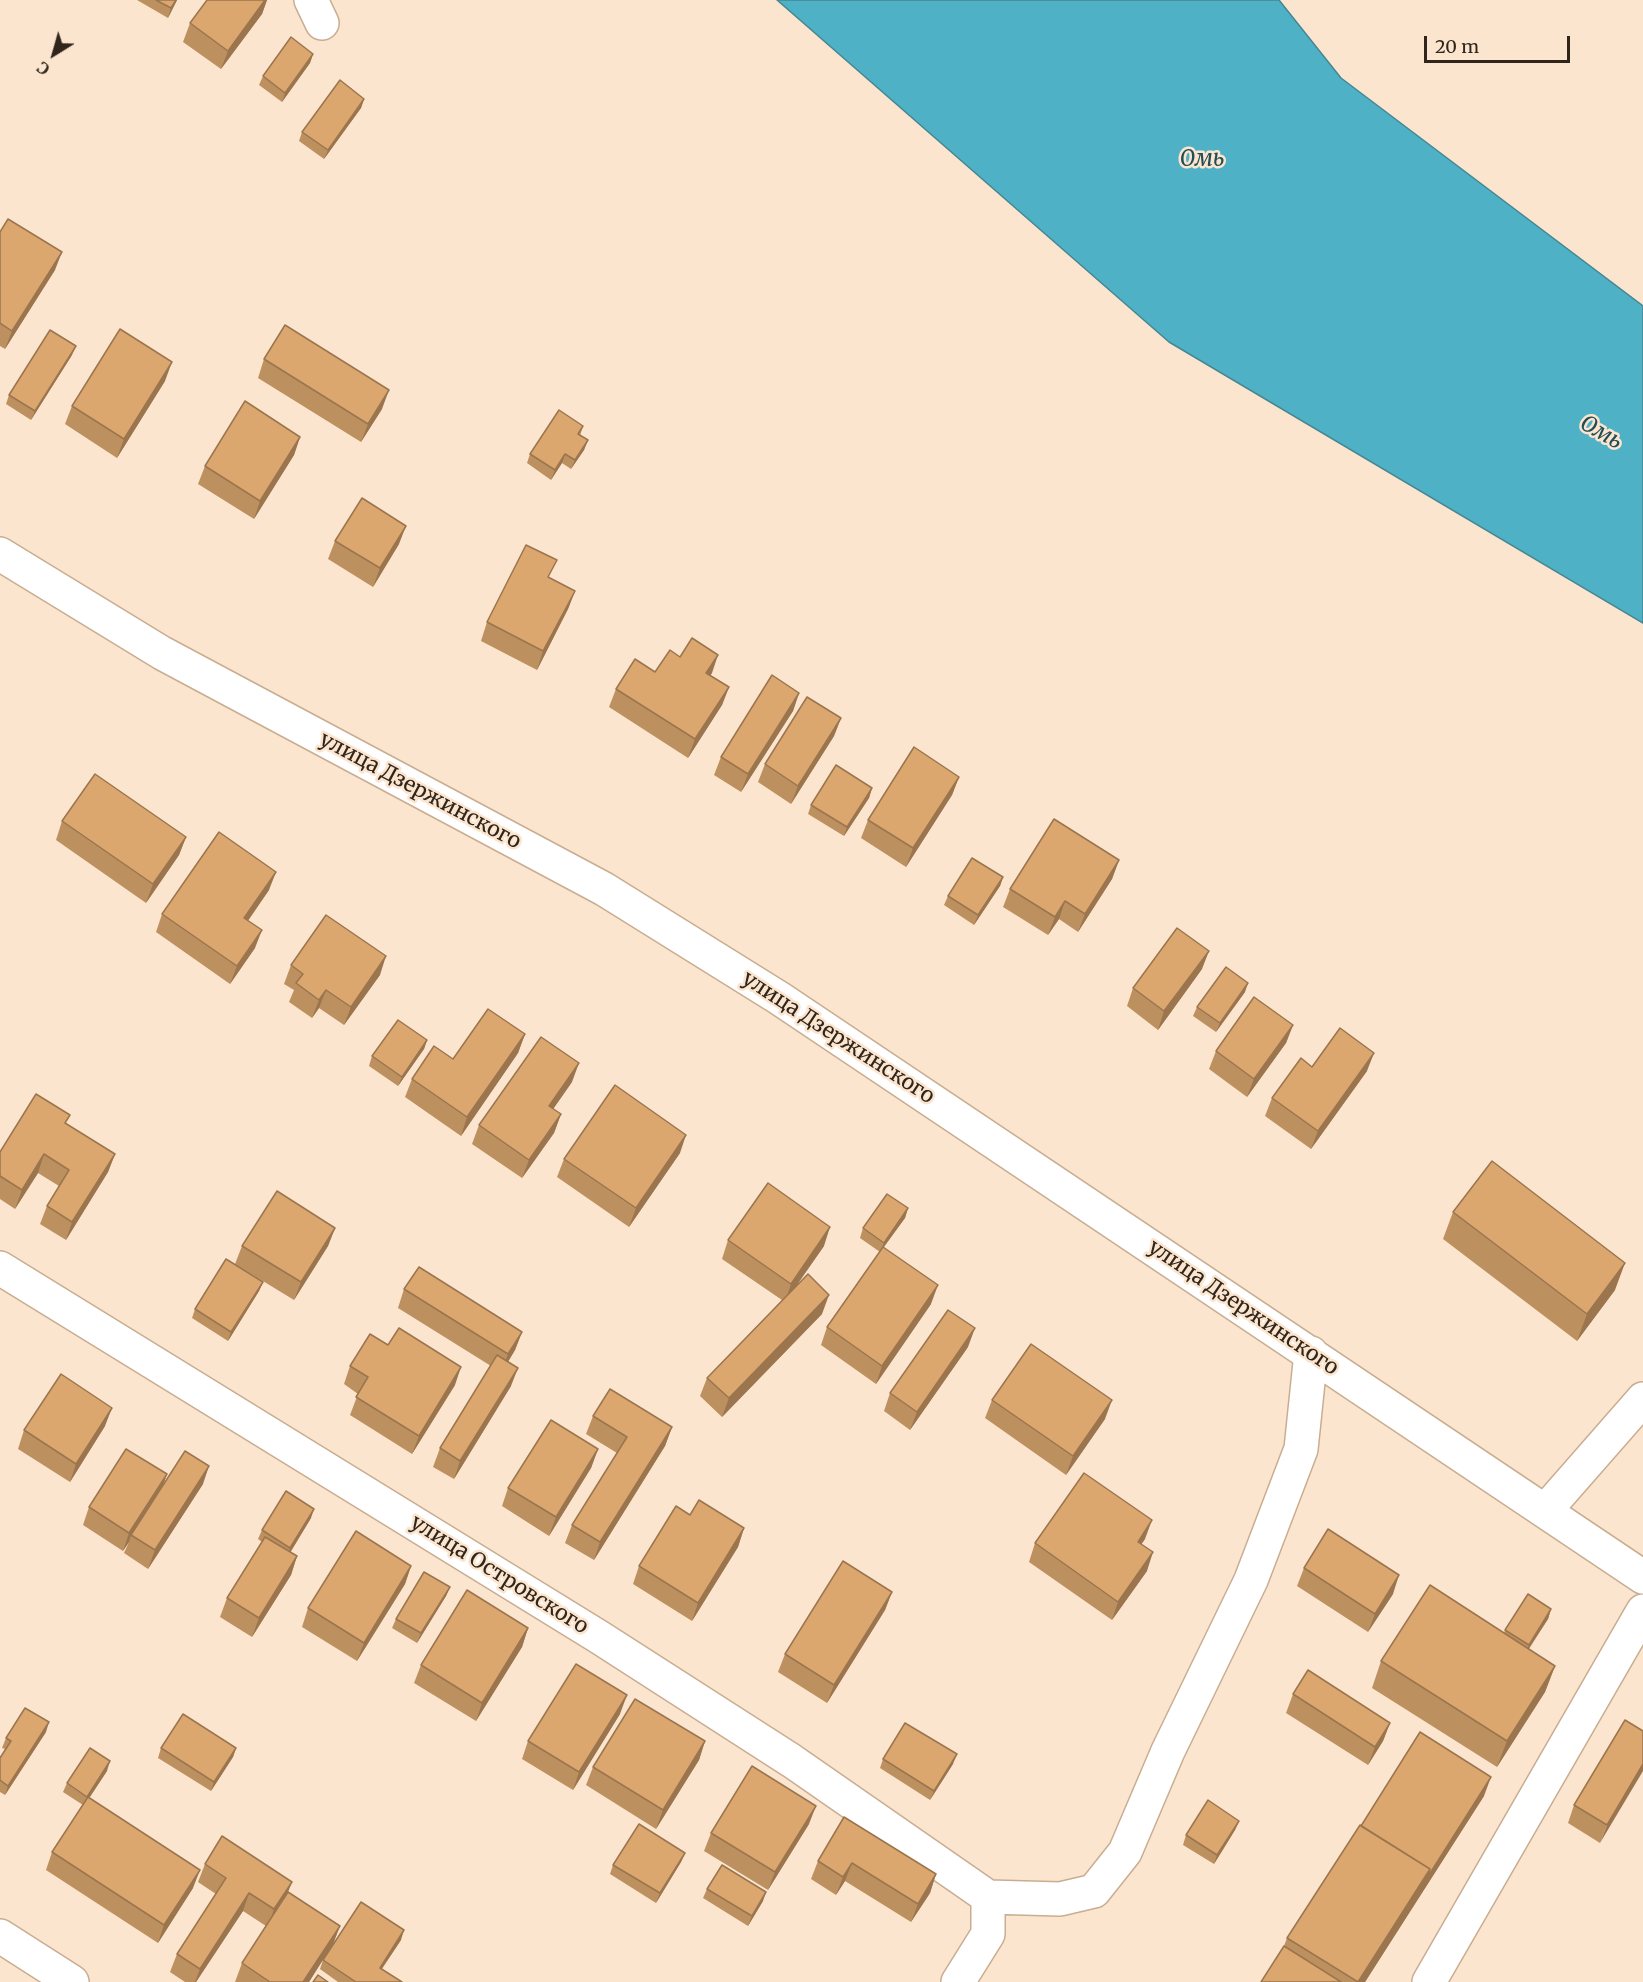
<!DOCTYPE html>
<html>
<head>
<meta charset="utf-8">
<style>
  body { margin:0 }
  #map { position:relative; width:1643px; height:1982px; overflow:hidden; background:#fce5cf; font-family:Merriweather,serif }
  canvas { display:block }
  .north { position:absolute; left:24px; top:24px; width:60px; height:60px; -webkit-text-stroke:4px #fce5cf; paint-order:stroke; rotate:217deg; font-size:16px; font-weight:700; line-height:24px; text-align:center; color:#2f251a }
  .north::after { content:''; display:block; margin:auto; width:21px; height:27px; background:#2f251a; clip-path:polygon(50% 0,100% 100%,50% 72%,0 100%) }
  .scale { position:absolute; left:1424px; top:36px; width:146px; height:27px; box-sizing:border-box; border:3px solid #2f251a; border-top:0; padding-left:8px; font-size:18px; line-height:21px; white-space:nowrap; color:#2f251a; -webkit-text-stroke:4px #fce5cf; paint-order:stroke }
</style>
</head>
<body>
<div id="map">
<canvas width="1643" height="1982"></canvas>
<div class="north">С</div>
<div class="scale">20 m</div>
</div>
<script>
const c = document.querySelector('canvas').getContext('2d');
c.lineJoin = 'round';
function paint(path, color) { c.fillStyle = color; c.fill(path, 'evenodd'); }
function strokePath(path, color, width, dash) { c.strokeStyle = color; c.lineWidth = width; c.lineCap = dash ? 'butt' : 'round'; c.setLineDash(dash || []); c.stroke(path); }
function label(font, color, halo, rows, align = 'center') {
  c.font = font + ' Merriweather,serif'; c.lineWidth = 5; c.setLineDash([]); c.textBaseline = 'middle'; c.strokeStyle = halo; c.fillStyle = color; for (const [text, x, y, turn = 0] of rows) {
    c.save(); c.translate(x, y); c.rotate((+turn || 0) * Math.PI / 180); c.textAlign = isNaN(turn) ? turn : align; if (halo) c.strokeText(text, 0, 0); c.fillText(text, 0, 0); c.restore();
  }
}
const water = new Path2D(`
  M 777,0 L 1279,0 L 1341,78 L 1643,306 L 1643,623 L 1169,342 Z`);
paint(water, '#4fb1c6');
strokePath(water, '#458792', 1.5);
const minor = new Path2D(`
  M 311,0 L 322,23
  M 0,554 L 162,653 L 604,889 L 779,998 L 1643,1577
  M 0,1268 L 599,1637 L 792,1761 L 988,1897
  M 1545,1511 L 1643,1399
  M 988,1897 L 1060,1899 L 1094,1891 L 1125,1852 L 1168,1751 L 1251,1580 L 1301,1449 L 1311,1353
  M 0,1936 L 72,1982
  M 958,1982 L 988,1934 L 988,1897
  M 1429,1982 L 1643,1611`);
strokePath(minor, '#c8ad91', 36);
strokePath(minor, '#fff', 33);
paint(new Path2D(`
  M 137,0 L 177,0 L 168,18 Z
  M 207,0 L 267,0 L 262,14 L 221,69 L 183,42 L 190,23 Z
  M 313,54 L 310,63 L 282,102 L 259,85 L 263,76 Z
  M 364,99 L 361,108 L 324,159 L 299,141 L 302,132 Z
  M 0,232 L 55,270 L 5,349 L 0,346 Z
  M 72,355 L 31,420 L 6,404 L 9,395 Z
  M 264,359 L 382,409 L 361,442 L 258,378 Z
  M 165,381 L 117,458 L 65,424 L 72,406 Z
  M 583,426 L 580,436 L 588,440 L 584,450 L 571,469 L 562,463 L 551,480 L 527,463 L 530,454 Z
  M 300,437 L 294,455 L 254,519 L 198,484 L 205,466 Z
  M 335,541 L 399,544 L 373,587 L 328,559 Z
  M 550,578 L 575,591 L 568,609 L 537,670 L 481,641 L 487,622 Z
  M 680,657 L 712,673 L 710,675 L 729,687 L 722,705 L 688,758 L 609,707 L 616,689 L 655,672 Z
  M 799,693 L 793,711 L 741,792 L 714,775 L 721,757 Z
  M 841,718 L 834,736 L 791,804 L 758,782 L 765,764 Z
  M 959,777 L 952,795 L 906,867 L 861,838 L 868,820 Z
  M 872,788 L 869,798 L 844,836 L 808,814 L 811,805 Z
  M 62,821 L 186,837 L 179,855 L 146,903 L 56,840 Z
  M 1119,860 L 1112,879 L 1078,932 L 1059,919 L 1048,935 L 1003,907 L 1010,889 Z
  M 1003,877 L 1000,886 L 974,925 L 944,905 L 948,896 Z
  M 269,890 L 248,921 L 255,948 L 230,984 L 156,932 L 162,914 Z
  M 291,965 L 380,975 L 344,1025 L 319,1008 L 312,1018 L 289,1002 L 294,990 L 284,984 Z
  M 1202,969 L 1158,1030 L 1127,1006 L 1133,988 Z
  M 1245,992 L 1216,1032 L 1193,1016 L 1197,1007 Z
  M 1293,1025 L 1286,1043 L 1247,1097 L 1209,1069 L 1216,1051 Z
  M 525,1034 L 518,1053 L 461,1136 L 405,1097 L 412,1079 L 453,1059 Z
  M 427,1040 L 424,1049 L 398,1086 L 369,1066 L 372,1056 Z
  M 1312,1067 L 1367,1071 L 1311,1149 L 1265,1116 L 1272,1098 Z
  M 572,1082 L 553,1109 L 561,1114 L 554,1133 L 522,1178 L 472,1144 L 479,1125 Z
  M 67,1124 L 115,1154 L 108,1172 L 66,1240 L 40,1224 L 47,1206 L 59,1186 L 38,1173 L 15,1209 L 0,1199 L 0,1152 Z
  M 680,1153 L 629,1227 L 557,1177 L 564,1159 Z
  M 908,1208 L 905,1218 L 884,1247 L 931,1304 L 876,1384 L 821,1345 L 827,1327 L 880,1252 L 860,1238 L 863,1228 Z
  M 1453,1212 L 1615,1290 L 1577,1341 L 1443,1239 Z
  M 335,1228 L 328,1246 L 294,1300 L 235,1264 L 242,1246 Z
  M 728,1240 L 824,1246 L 796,1286 L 822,1314 L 722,1417 L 700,1396 L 707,1378 L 782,1300 L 722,1259 Z
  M 263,1282 L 259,1291 L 228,1341 L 192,1318 L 195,1309 Z
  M 404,1289 L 522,1332 L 515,1350 L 508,1362 L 511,1386 L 454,1479 L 433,1467 L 440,1448 L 491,1366 L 398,1308 Z
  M 968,1347 L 910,1430 L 884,1411 L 890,1393 Z
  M 350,1366 L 455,1385 L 412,1454 L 350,1415 L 358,1394 L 344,1384 Z
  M 992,1400 L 1105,1419 L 1066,1475 L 985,1418 Z
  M 593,1416 L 672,1427 L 665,1446 L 594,1560 L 565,1543 L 572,1525 L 617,1453 L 586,1434 Z
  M 105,1426 L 70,1482 L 18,1449 L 24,1430 Z
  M 598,1449 L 591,1468 L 549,1536 L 502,1506 L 508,1488 Z
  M 167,1474 L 163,1486 L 203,1484 L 148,1569 L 124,1553 L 129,1542 L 123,1551 L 83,1525 L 89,1507 Z
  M 690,1515 L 744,1528 L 738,1547 L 692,1621 L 633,1584 L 639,1566 Z
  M 311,1518 L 290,1552 L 297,1556 L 291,1575 L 252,1637 L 220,1617 L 227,1598 L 262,1542 L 258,1539 L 262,1530 Z
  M 1145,1539 L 1141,1544 L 1147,1571 L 1112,1620 L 1029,1562 L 1035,1543 Z
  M 411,1566 L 405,1584 L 357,1661 L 302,1627 L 308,1608 Z
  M 1304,1568 L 1393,1594 L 1368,1632 L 1297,1586 Z
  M 450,1587 L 446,1596 L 417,1643 L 392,1628 L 396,1619 Z
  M 892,1592 L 885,1610 L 827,1703 L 778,1672 L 785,1654 Z
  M 1551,1609 L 1548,1619 L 1529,1649 L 1555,1666 L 1545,1692 L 1497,1767 L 1372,1688 L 1381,1661 L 1504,1633 L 1505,1630 Z
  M 528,1628 L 522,1647 L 476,1721 L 414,1683 L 421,1665 Z
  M 1293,1694 L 1390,1723 L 1383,1741 L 1368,1765 L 1286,1713 Z
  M 620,1714 L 573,1790 L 522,1759 L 528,1741 Z
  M 1643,1731 L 1600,1843 L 1568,1823 L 1574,1805 Z
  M 46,1732 L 5,1795 L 0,1792 L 0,1758 L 5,1749 L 2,1748 L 6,1738 Z
  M 705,1741 L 699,1760 L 656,1829 L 586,1785 L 593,1767 Z
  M 161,1748 L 236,1748 L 233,1757 L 211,1791 L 158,1758 Z
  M 883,1759 L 953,1764 L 930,1800 L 880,1768 Z
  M 107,1771 L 89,1798 L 193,1888 L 158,1943 L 46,1870 L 52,1852 L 83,1805 L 63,1792 L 67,1783 Z
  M 1484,1796 L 1365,1982 L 1261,1982 L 1284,1946 L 1287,1938 L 1361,1826 Z
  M 844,1817 L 936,1874 L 930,1893 L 911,1922 L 845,1881 L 836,1895 L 811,1879 L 818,1861 Z
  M 1239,1821 L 1235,1830 L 1214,1864 L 1183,1845 L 1186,1835 Z
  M 809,1824 L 768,1890 L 704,1851 L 711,1833 Z
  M 685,1853 L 681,1862 L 656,1903 L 610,1874 L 613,1865 Z
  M 205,1864 L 288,1892 L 340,1926 L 333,1944 L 401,1940 L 382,1969 L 402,1982 L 338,1982 L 320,1969 L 323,1960 L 327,1953 L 309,1982 L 235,1982 L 242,1963 L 266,1926 L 243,1911 L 196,1982 L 185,1982 L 170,1972 L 177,1954 L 216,1894 L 198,1882 Z
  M 707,1889 L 763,1901 L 748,1926 L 703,1898 Z`), '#bd905f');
paint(new Path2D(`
  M 176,0 L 177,0 L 168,18 L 171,8 Z
  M 265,0 L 267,0 L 262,14 L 221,69 L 228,51 Z
  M 313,54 L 310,63 L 282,102 L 285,93 Z
  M 364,99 L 361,108 L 324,159 L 328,150 Z
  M 62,252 L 55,270 L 5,349 L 12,331 Z
  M 76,346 L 72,355 L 31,420 L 35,411 Z
  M 172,362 L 165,381 L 117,458 L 124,439 Z
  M 389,390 L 382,409 L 361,442 L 368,424 Z
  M 300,437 L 294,455 L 254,519 L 260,501 Z
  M 588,440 L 584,450 L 571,469 L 575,460 Z
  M 565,454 L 562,463 L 551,480 L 555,470 Z
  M 406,526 L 399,544 L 373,587 L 380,568 Z
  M 575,591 L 568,609 L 537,670 L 543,651 Z
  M 718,655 L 712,673 L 700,691 L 706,673 Z
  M 729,687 L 722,705 L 688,758 L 695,739 Z
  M 799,693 L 793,711 L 741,792 L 748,774 Z
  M 841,718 L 834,736 L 791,804 L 798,786 Z
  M 959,777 L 952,795 L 906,867 L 913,848 Z
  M 872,788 L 869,798 L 844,836 L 847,827 Z
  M 186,837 L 179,855 L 146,903 L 153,884 Z
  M 1119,860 L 1112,879 L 1078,932 L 1085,914 Z
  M 276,872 L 269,890 L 237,936 L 244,918 Z
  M 1003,877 L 1000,886 L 974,925 L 978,915 Z
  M 1065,901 L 1059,919 L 1048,935 L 1055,917 Z
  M 262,930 L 255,948 L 230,984 L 237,966 Z
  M 1209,951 L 1202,969 L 1158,1030 L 1164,1011 Z
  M 386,956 L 380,975 L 344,1025 L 351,1007 Z
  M 1248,983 L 1245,992 L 1216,1032 L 1220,1023 Z
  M 326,990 L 319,1008 L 312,1018 L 319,1000 Z
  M 1293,1025 L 1286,1043 L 1247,1097 L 1254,1079 Z
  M 525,1034 L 518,1053 L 461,1136 L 467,1117 Z
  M 427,1040 L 424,1049 L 398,1086 L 402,1077 Z
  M 1374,1053 L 1367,1071 L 1311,1149 L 1318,1131 Z
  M 579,1063 L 572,1082 L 542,1125 L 549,1106 Z
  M 561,1114 L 554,1133 L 522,1178 L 529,1160 Z
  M 686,1135 L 680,1153 L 629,1227 L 636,1208 Z
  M 44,1154 L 38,1173 L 15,1209 L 22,1190 Z
  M 115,1154 L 108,1172 L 66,1240 L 72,1222 Z
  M 908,1208 L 905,1218 L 880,1252 L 884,1243 Z
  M 830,1227 L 824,1246 L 785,1302 L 791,1284 Z
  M 335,1228 L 328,1246 L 294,1300 L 301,1282 Z
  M 1625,1263 L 1615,1290 L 1577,1341 L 1587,1314 Z
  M 263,1282 L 259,1291 L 228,1341 L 231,1332 Z
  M 938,1285 L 931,1304 L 876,1384 L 882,1366 Z
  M 829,1295 L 822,1314 L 722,1417 L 729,1398 Z
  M 975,1328 L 968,1347 L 910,1430 L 917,1412 Z
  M 522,1332 L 515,1350 L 501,1373 L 508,1354 Z
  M 461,1367 L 455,1385 L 412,1454 L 419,1436 Z
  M 518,1368 L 511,1386 L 454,1479 L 460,1461 Z
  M 1112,1400 L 1105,1419 L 1066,1475 L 1073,1456 Z
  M 112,1408 L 105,1426 L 70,1482 L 76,1464 Z
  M 672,1427 L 665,1446 L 594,1560 L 600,1542 Z
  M 598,1449 L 591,1468 L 549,1536 L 556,1517 Z
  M 209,1466 L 203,1484 L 148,1569 L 155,1550 Z
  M 167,1474 L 160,1493 L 131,1535 L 129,1542 L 123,1551 L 129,1533 Z
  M 314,1509 L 311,1518 L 287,1558 L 290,1548 Z
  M 1152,1520 L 1145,1539 L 1131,1560 L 1138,1542 Z
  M 744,1528 L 738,1547 L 692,1621 L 698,1603 Z
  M 1153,1552 L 1147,1571 L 1112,1620 L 1118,1602 Z
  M 297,1556 L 291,1575 L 252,1637 L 259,1618 Z
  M 411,1566 L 405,1584 L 357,1661 L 364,1643 Z
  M 1399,1575 L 1393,1594 L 1368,1632 L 1375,1614 Z
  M 450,1587 L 446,1596 L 417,1643 L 421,1633 Z
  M 892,1592 L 885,1610 L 827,1703 L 834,1685 Z
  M 1551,1609 L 1548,1619 L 1525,1654 L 1529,1645 Z
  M 528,1628 L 522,1647 L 476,1721 L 482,1703 Z
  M 1555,1666 L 1545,1692 L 1497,1767 L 1507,1741 Z
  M 627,1695 L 620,1714 L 573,1790 L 579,1772 Z
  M 49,1722 L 46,1732 L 5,1795 L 8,1786 Z
  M 1390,1723 L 1383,1741 L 1368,1765 L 1375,1747 Z
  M 705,1741 L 699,1760 L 656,1829 L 663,1810 Z
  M 236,1748 L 233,1757 L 211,1791 L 214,1782 Z
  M 957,1754 L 953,1764 L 930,1800 L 934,1791 Z
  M 110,1761 L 107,1771 L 84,1806 L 87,1797 Z
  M 1643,1764 L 1643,1771 L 1600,1843 L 1607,1825 Z
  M 1491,1777 L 1484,1796 L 1365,1982 L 1358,1982 L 1430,1869 Z
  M 816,1806 L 809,1824 L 768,1890 L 775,1872 Z
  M 1239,1821 L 1235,1830 L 1214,1864 L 1217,1855 Z
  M 685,1853 L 681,1862 L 656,1903 L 660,1893 Z
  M 852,1863 L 845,1881 L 836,1895 L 843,1877 Z
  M 200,1870 L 193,1888 L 158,1943 L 164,1925 Z
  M 936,1874 L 930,1893 L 911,1922 L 918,1904 Z
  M 292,1882 L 285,1900 L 268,1927 L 274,1909 Z
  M 766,1892 L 763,1901 L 748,1926 L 752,1916 Z
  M 249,1893 L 243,1911 L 196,1982 L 195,1982 L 200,1969 Z
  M 340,1926 L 333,1944 L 309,1982 L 303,1982 Z
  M 404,1930 L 401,1940 L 376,1977 L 380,1968 Z`), '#9a754e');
const building = new Path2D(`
  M 156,0 L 176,0 L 171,8 Z
  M 207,0 L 265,0 L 228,51 L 190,23 Z
  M 291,37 L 313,54 L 285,93 L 263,76 Z
  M 340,80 L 364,99 L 328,150 L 302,132 Z
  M 8,219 L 62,252 L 12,331 L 0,323 L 0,232 Z
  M 285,325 L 389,390 L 368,424 L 264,359 Z
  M 120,329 L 172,362 L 124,439 L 72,406 Z
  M 50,330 L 76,346 L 35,411 L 9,395 Z
  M 245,401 L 300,437 L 260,501 L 205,466 Z
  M 559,410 L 583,426 L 578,434 L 588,440 L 575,460 L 565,454 L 555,470 L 530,454 Z
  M 362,498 L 406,526 L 380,568 L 335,541 Z
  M 526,545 L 557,560 L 548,577 L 575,591 L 543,651 L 487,622 Z
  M 692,638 L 718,655 L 706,673 L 729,687 L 695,739 L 616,689 L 635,659 L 655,672 L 670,650 L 680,657 Z
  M 772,675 L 799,693 L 748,774 L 721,757 Z
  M 807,697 L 841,718 L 798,786 L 765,764 Z
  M 914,747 L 959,777 L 913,848 L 868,820 Z
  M 836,765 L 872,788 L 847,827 L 811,805 Z
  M 95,774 L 186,837 L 153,884 L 62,821 Z
  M 1054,819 L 1119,860 L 1085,914 L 1065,901 L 1055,917 L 1010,889 Z
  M 219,832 L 276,872 L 244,918 L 262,930 L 237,966 L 162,914 Z
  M 972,858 L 1003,877 L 978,915 L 948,896 Z
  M 326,915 L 386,956 L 351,1007 L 326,990 L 319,1000 L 296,983 L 303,974 L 291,965 Z
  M 1177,928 L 1209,951 L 1164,1011 L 1133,988 Z
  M 1226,967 L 1248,983 L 1220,1023 L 1197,1007 Z
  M 1254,997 L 1293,1025 L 1254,1079 L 1216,1051 Z
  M 488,1009 L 525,1034 L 467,1117 L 412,1079 L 434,1046 L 453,1059 Z
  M 398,1020 L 427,1040 L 402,1077 L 372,1056 Z
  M 1340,1028 L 1374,1053 L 1318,1131 L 1272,1098 L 1301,1058 L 1312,1067 Z
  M 541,1037 L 579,1063 L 549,1106 L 561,1114 L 529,1160 L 479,1125 Z
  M 615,1085 L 686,1135 L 636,1208 L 564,1159 Z
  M 36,1094 L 70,1115 L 65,1123 L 115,1154 L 72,1222 L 47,1206 L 69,1170 L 44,1154 L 22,1190 L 0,1176 L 0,1152 Z
  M 1492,1161 L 1625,1263 L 1587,1314 L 1453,1212 Z
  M 768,1183 L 830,1227 L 791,1284 L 728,1240 Z
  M 277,1191 L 335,1228 L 301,1282 L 242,1246 Z
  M 887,1194 L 908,1208 L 884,1243 L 863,1228 Z
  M 883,1247 L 938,1285 L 882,1366 L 827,1327 Z
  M 226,1259 L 263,1282 L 231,1332 L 195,1309 Z
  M 419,1267 L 522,1332 L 508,1354 L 404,1289 Z
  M 808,1274 L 829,1295 L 729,1398 L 707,1378 Z
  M 948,1310 L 975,1328 L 917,1412 L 890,1393 Z
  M 399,1328 L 461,1367 L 419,1436 L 356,1397 L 368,1377 L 350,1366 L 370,1334 L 388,1345 Z
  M 1031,1344 L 1112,1400 L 1073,1456 L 992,1400 Z
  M 497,1355 L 518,1368 L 460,1461 L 440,1448 Z
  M 61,1374 L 112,1408 L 76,1464 L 24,1430 Z
  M 610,1389 L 672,1427 L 600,1542 L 572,1525 L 627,1437 L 593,1416 Z
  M 551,1420 L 598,1449 L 556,1517 L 508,1488 Z
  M 126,1449 L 167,1474 L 129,1533 L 89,1507 Z
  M 185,1451 L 209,1466 L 155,1550 L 131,1535 Z
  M 1084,1473 L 1152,1520 L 1138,1542 L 1153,1552 L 1118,1602 L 1035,1543 Z
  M 286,1491 L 314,1509 L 290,1548 L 262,1530 Z
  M 699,1500 L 744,1528 L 698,1603 L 639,1566 L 676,1506 L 690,1515 Z
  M 1328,1529 L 1399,1575 L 1375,1614 L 1304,1568 Z
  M 356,1531 L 411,1566 L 364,1643 L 308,1608 Z
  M 265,1537 L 297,1556 L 259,1618 L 227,1598 Z
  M 843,1561 L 892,1592 L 834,1685 L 785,1654 Z
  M 424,1572 L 450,1587 L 421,1633 L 396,1619 Z
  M 1430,1585 L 1555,1666 L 1507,1741 L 1381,1661 Z
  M 467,1590 L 528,1628 L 482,1703 L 421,1665 Z
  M 1528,1594 L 1551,1609 L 1529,1645 L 1505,1630 Z
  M 576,1664 L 627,1695 L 579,1772 L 528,1741 Z
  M 1308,1670 L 1390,1723 L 1375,1747 L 1293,1694 Z
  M 635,1699 L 705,1741 L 663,1810 L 593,1767 Z
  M 25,1708 L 49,1722 L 8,1786 L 0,1780 L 0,1758 L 11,1741 L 6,1738 Z
  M 183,1714 L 236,1748 L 214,1782 L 161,1748 Z
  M 1625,1720 L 1643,1731 L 1643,1764 L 1607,1825 L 1574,1805 Z
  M 905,1723 L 957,1754 L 934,1791 L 883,1759 Z
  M 1420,1732 L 1491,1777 L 1427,1878 L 1430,1869 L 1361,1826 Z
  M 90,1748 L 110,1761 L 87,1797 L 67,1783 Z
  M 752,1766 L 816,1806 L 775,1872 L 711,1833 Z
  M 88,1797 L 200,1870 L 164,1925 L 52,1852 Z
  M 1208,1800 L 1239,1821 L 1217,1855 L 1186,1835 Z
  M 844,1817 L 936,1874 L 918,1904 L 852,1863 L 843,1877 L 818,1861 Z
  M 639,1824 L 685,1853 L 660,1893 L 613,1865 Z
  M 1360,1825 L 1430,1869 L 1358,1982 L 1287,1938 Z
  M 222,1836 L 292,1882 L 274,1909 L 249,1893 L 200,1969 L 177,1954 L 226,1878 L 205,1864 Z
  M 722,1865 L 766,1892 L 752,1916 L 707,1889 Z
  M 288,1892 L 340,1926 L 303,1982 L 270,1982 L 242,1963 Z
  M 361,1902 L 404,1930 L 380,1968 L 402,1982 L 356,1982 L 323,1960 Z
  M 1284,1946 L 1341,1982 L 1261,1982 Z
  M 318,1975 L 328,1982 L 313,1982 Z`);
paint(building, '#dca76f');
strokePath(building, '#9a754e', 1.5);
label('21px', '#2f251a', '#fce5cf', [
  ["улица Дзержинского",420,791,28],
  ["улица Дзержинского",838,1038,33],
  ["улица Дзержинского",1243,1308,34],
  ["улица Островского",499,1575,32]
]);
label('italic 22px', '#214d57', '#fce5cf', [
  ["Омь",1202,160],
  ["Омь",1601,433,30]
]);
</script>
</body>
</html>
